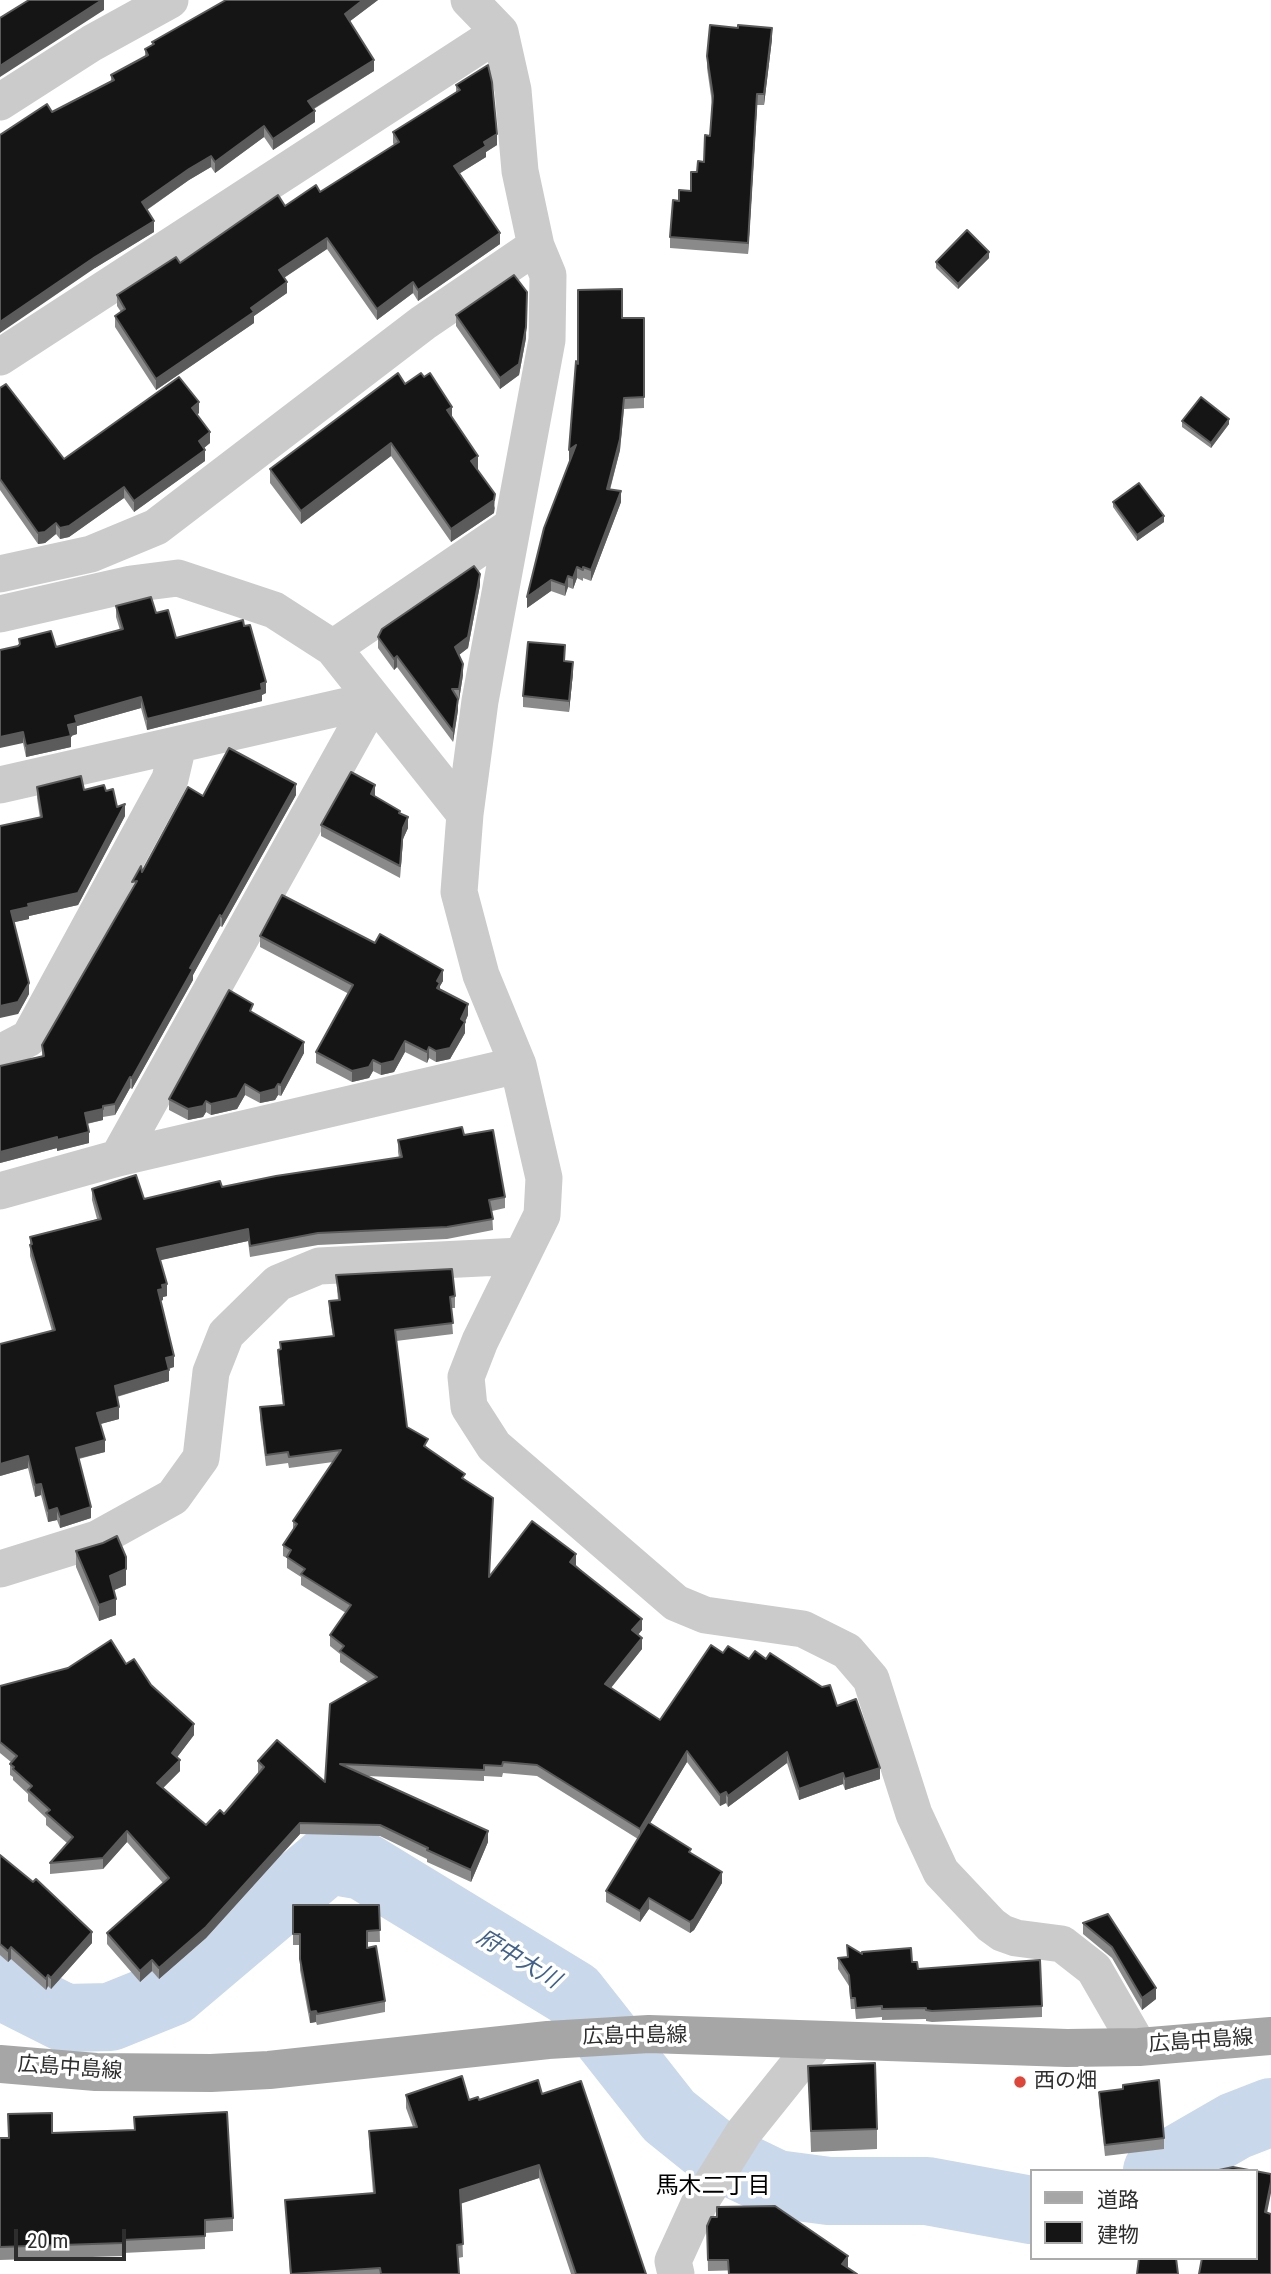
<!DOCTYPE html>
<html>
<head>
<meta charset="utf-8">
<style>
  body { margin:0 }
  #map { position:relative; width:1271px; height:2274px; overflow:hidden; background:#fff; font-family:"Roboto Condensed","Noto Sans JP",sans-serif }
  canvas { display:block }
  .legend { position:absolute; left:1030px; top:2169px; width:228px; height:91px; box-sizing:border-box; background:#fff; border:2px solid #ababab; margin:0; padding:9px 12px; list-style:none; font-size:21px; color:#2e2e2e }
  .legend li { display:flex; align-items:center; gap:14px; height:35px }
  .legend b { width:35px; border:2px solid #ababab }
  .scale { position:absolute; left:14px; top:2229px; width:112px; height:32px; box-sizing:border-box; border:4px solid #2e2e2e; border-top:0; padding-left:9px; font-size:21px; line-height:24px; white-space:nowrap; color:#2e2e2e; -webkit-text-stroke:5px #fff; paint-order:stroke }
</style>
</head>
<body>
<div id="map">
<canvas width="1271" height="2274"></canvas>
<ul class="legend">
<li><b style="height:9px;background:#a6a6a6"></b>道路</li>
<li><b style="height:19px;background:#151515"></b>建物</li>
</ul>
<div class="scale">20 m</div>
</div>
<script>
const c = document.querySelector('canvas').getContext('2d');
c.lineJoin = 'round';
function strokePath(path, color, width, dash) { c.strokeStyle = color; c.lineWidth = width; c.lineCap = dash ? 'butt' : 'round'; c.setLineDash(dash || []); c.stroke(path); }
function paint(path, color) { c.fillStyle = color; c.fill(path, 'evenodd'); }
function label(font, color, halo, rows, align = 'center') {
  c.font = font + ' "Roboto Condensed","Noto Sans JP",sans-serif'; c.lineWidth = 7; c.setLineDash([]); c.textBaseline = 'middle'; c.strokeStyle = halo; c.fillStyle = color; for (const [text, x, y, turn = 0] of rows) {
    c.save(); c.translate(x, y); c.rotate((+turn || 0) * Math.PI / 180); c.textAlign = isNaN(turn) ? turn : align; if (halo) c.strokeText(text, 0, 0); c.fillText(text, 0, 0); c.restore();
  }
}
strokePath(new Path2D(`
  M 0,1985 L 65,2018 L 110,2017 L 172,1992 L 328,1860 L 363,1866 L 573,1994 L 669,2116 L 720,2157 L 776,2184 L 829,2191 L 927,2191 L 1031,2210
  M 1157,2171 L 1235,2126 L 1271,2112`), '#c9d8ea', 68);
strokePath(new Path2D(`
  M 469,0 L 500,32 L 513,90 L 520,171 L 536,246 L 548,275 L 547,340 L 480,701 L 465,814 L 459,892 L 481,975 L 518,1065 L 544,1178 L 542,1215 L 480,1341 L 466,1377 L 469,1407 L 494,1446 L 676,1603 L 705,1615 L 803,1629 L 847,1651 L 871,1679 L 914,1814 L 941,1872 L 991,1925 L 1002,1933 L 1016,1938 L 1062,1944 L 1094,1969 L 1139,2047
  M 0,102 L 92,43 L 170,0
  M 0,357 L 500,32
  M 0,574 L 91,554 L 156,527 L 423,323 L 536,246
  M 0,614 L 131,584 L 178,578 L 274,610 L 333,648 L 465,814
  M 333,648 L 512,526
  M 0,785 L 373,700
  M 0,1053 L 29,1038 L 170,779 L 178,745
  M 118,1158 L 373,700
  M 0,1191 L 118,1158 L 518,1065
  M 0,1569 L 97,1539 L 173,1497 L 201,1458 L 211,1372 L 226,1334 L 278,1283 L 319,1266 L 521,1256
  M 676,2274 L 673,2261 L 699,2204 L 744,2132 L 817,2041`), '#cbcbcb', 37);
strokePath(new Path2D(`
  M 0,2064 L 96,2072 L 211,2073 L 269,2070 L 548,2040 L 649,2034 L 1067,2048 L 1139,2047 L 1271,2036`), '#a6a6a6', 38);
paint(new Path2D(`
  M 226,0 L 378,0 L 350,21 L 374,71 L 314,109 L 315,122 L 273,150 L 264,137 L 215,173 L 211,167 L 189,180 L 147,210 L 154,232 L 95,268 L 52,112 L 111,81 L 111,75 L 145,57 L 145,49 L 152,45 L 152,42 Z
  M 772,39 L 764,105 L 757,105 L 748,254 L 670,248 L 670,237 L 679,201 L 691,191 L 697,172 L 704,162 L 710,136 L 712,103 L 707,68 L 707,56 Z
  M 456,85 L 497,145 L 486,152 L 486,157 L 460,173 L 500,244 L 418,301 L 413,293 L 377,320 L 327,249 L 284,278 L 287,293 L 254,316 L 254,323 L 156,390 L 115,327 L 115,316 L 121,312 L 117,306 L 117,295 L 180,263 L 285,206 L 320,192 L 394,145 L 393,143 L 393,132 L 456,92 Z
  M 989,258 L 958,289 L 936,268 L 936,262 Z
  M 456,315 L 526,338 L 519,375 L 500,389 L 456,326 Z
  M 622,318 L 644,318 L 644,408 L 624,409 L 620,450 L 610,490 L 621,502 L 591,581 L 583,578 L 583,581 L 577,578 L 573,589 L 568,587 L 565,596 L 551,591 L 527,608 L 570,460 L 569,461 L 578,364 Z
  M 405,384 L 452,418 L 478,470 L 495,508 L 494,513 L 451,542 L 391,456 L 301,524 L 270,483 L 270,469 Z
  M 0,388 L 64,459 L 199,413 L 197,415 L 210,443 L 204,448 L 205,461 L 134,512 L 124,498 L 69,537 L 60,539 L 56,534 L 45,543 L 38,544 L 0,490 Z
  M 1182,421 L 1229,424 L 1211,448 L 1182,427 Z
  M 1113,502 L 1164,522 L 1137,541 L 1113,507 Z
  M 480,585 L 468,648 L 459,655 L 463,675 L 459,700 L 458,700 L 458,710 L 453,742 L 397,667 L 394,670 L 378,648 L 378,637 Z
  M 116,606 L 156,613 L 176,638 L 244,626 L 266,693 L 262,695 L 262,701 L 147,730 L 141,708 L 77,726 L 77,734 L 71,736 L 71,747 L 26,757 L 23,743 L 19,639 L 56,647 L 120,630 L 116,617 Z
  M 565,661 L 573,673 L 569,712 L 523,707 L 523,696 Z
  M 37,787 L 106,791 L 125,816 L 78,905 L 29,916 L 29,919 L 14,922 L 29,994 L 18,1014 L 0,826 L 40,818 L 37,798 Z
  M 296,795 L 222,927 L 220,926 L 193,975 L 193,980 L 132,1089 L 130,1088 L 115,1115 L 103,1117 L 103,1120 L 87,1124 L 89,1143 L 57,1151 L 57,1148 L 0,1163 L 0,1066 L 42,1056 L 42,1045 L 142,872 L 203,796 Z
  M 375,797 L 400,813 L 408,828 L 403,839 L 400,878 L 321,836 L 321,825 Z
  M 260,936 L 443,981 L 440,986 L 440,990 L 468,1015 L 465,1022 L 465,1033 L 450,1059 L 436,1062 L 429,1058 L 427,1063 L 405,1052 L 394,1072 L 381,1075 L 373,1071 L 369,1078 L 352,1082 L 316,1063 L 316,1052 L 349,994 L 260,947 Z
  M 253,1013 L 304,1053 L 281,1096 L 278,1095 L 275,1100 L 260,1103 L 245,1095 L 237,1109 L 211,1115 L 206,1112 L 203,1117 L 188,1120 L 169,1110 L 169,1099 Z
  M 464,1135 L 505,1197 L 505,1208 L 492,1211 L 493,1230 L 447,1239 L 318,1245 L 250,1257 L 248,1241 L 160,1260 L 167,1296 L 163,1297 L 163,1300 L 160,1301 L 174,1367 L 169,1369 L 169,1381 L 117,1397 L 119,1419 L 100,1424 L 105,1452 L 79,1459 L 91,1518 L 60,1528 L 57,1520 L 48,1522 L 41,1495 L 35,1497 L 28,1468 L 0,1476 L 52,1331 L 30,1256 L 30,1237 L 97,1219 L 92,1200 L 92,1189 L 144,1199 L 399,1158 L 398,1152 L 398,1140 Z
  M 336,1275 L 455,1296 L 455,1308 L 451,1308 L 453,1334 L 396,1341 L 407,1427 L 428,1448 L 465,1479 L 493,1509 L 489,1577 L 576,1565 L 642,1630 L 638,1635 L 642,1649 L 611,1688 L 660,1720 L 723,1653 L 749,1659 L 837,1706 L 880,1779 L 845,1790 L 843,1784 L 799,1800 L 787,1763 L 728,1807 L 726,1803 L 720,1806 L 687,1762 L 650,1823 L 691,1853 L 722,1883 L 694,1930 L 690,1933 L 649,1909 L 640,1922 L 606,1902 L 606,1891 L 638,1839 L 537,1776 L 503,1773 L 502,1777 L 484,1776 L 484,1781 L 367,1776 L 488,1842 L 471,1882 L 427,1862 L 427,1859 L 380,1836 L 300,1834 L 206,1938 L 159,1979 L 152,1971 L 140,1982 L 107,1944 L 107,1933 L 163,1883 L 127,1842 L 103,1869 L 50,1874 L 50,1863 L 67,1843 L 46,1825 L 46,1818 L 28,1801 L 28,1794 L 13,1780 L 13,1777 L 10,1775 L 10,1764 L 11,1762 L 0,1753 L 0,1686 L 126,1664 L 151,1685 L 194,1735 L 177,1757 L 180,1771 L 163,1788 L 206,1825 L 224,1814 L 259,1773 L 258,1772 L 258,1761 L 325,1782 L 368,1682 L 340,1662 L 340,1654 L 330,1646 L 330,1635 L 346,1613 L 301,1585 L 301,1577 L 287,1568 L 287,1558 L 283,1556 L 283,1545 L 293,1529 L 293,1521 L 333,1462 L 289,1468 L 288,1463 L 266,1466 L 260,1419 L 260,1407 L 283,1405 L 278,1361 L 278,1350 L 280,1350 L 280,1342 L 333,1336 L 329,1312 L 329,1301 L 338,1300 Z
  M 76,1551 L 126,1585 L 114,1590 L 116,1615 L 99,1621 L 76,1567 Z
  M 0,1855 L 92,1943 L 51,1989 L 48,1986 L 46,1990 L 11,1959 L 8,1962 L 0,1955 Z
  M 293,1905 L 379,1905 L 380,1942 L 367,1942 L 367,1948 L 385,2001 L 385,2012 L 317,2025 L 316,2022 L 310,2023 L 300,1970 L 300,1945 L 293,1945 Z
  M 1108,1914 L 1156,1999 L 1142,2010 L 1112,1958 L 1083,1934 L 1083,1923 Z
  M 847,1945 L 862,1954 L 912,1962 L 918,1969 L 1042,2006 L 1042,2017 L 932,2022 L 926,2021 L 926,2019 L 882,2020 L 882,2017 L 856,2019 L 855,2009 L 851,2009 L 849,1986 L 838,1969 L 838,1958 L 847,1958 Z
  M 808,2066 L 877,2129 L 877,2149 L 811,2152 Z
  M 1099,2092 L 1164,2138 L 1164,2149 L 1105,2156 L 1099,2103 Z
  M 542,2094 L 646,2274 L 571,2274 L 539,2178 L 461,2203 L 463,2257 L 458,2258 L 459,2274 L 290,2274 L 285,2200 L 373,2193 L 369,2144 L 369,2131 L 413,2127 L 406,2108 L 406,2095 L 469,2100 Z
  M 134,2117 L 233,2218 L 233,2231 L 205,2233 L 205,2249 L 123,2253 L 123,2256 L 0,2260 L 0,2138 L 52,2133 L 134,2130 Z
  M 707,2226 L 848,2267 L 708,2271 Z`), '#8a8a8a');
paint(new Path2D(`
  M 102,0 L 104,0 L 104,10 L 0,77 L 0,66 Z
  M 363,0 L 378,0 L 345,25 L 345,14 Z
  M 772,28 L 772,39 L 764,105 L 764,94 Z
  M 374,60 L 374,71 L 308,112 L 308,101 Z
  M 757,94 L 757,105 L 748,254 L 748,243 Z
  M 315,111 L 315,122 L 273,150 L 273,139 Z
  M 264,126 L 264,137 L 215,173 L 215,162 Z
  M 497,134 L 497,145 L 486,152 L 486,157 L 454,177 L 454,166 L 484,142 Z
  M 211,156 L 211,167 L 189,180 L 142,213 L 142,202 L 189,169 Z
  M 154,221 L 154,232 L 95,268 L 0,333 L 0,322 L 95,257 Z
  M 500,233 L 500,244 L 418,301 L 418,290 Z
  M 327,238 L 327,249 L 279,281 L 279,270 Z
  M 989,252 L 989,258 L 958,289 L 958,284 Z
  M 287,282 L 287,293 L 254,316 L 254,323 L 156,390 L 156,379 L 251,308 Z
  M 413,282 L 413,293 L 377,320 L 377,309 Z
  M 527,292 L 526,338 L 519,375 L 500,389 L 500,378 Z
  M 624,398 L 620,450 L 607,500 L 607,489 Z
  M 199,402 L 199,413 L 192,419 L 192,408 Z
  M 452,407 L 452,420 L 447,410 Z
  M 1229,419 L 1229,424 L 1211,448 L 1211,443 Z
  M 210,432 L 210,443 L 199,452 L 199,441 Z
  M 391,443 L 391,456 L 301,524 L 301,511 Z
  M 576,445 L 576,456 L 569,461 L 569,450 Z
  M 205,450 L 205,461 L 134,512 L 134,501 Z
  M 478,456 L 478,470 L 471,475 L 471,461 Z
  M 124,487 L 124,498 L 69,537 L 60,539 L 60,528 Z
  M 621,491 L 621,502 L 591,581 L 591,570 Z
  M 495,494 L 494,513 L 451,542 L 451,529 Z
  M 1164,516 L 1164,522 L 1137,541 L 1137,535 Z
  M 56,523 L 56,534 L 45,543 L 38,544 L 38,533 Z
  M 577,567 L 577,578 L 573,589 L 573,578 Z
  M 480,574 L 480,585 L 468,648 L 455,658 L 455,647 Z
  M 568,576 L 568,587 L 565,596 L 565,585 Z
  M 551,580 L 551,591 L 527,608 L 527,597 Z
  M 397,656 L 397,667 L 394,670 L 394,659 Z
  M 573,662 L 573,673 L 569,712 L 569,701 Z
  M 463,664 L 463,675 L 459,700 L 459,689 Z
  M 266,682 L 266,693 L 262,695 L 262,701 L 147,730 L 147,719 Z
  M 141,697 L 141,708 L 77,726 L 77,734 L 68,737 L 68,725 L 75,716 Z
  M 458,699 L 458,710 L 453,742 L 453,731 Z
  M 23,732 L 23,743 L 0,748 L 0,737 Z
  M 71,736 L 71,747 L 26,757 L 26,746 Z
  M 296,784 L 296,795 L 222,927 L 222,917 Z
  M 375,785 L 375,796 L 371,806 L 371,794 Z
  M 125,804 L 125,816 L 78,905 L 29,916 L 29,919 L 11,923 L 11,911 L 28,904 Z
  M 408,817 L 408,828 L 403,839 L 400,878 L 403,828 Z
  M 220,915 L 220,926 L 193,975 L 193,980 L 132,1089 L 132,1078 L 190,968 Z
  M 443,970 L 443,981 L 440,986 L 440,994 L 437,999 L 437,981 Z
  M 29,983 L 29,994 L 18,1014 L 0,1018 L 0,1006 Z
  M 468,1004 L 468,1015 L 465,1022 L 465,1033 L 450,1059 L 436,1062 L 436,1051 L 461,1019 Z
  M 405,1041 L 405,1052 L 394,1072 L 381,1075 L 381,1064 Z
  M 304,1042 L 304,1053 L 281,1096 L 281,1085 Z
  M 429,1047 L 429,1058 L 427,1063 L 427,1052 Z
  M 373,1060 L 373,1071 L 369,1078 L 352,1082 L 352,1071 Z
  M 130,1077 L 130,1088 L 115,1115 L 115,1104 Z
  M 245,1084 L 245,1095 L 237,1109 L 211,1115 L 211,1104 Z
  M 278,1084 L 278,1095 L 275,1100 L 260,1103 L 260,1093 Z
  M 206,1101 L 206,1112 L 203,1117 L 188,1120 L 188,1109 Z
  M 103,1109 L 103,1120 L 85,1124 L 85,1113 Z
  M 89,1132 L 89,1143 L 57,1151 L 57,1140 Z
  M 57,1137 L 57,1148 L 0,1163 L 0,1152 Z
  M 248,1229 L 248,1241 L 157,1261 L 157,1249 Z
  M 167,1284 L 167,1296 L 163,1297 L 163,1300 L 158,1302 L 158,1290 L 162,1285 Z
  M 174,1356 L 174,1367 L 166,1369 L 166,1358 Z
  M 169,1370 L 169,1381 L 115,1397 L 115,1386 Z
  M 119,1407 L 119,1419 L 97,1425 L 97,1413 Z
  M 105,1440 L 105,1452 L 76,1459 L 76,1448 Z
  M 28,1456 L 28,1468 L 0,1476 L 0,1464 Z
  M 41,1484 L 41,1495 L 35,1497 L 35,1485 Z
  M 91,1507 L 91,1518 L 60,1528 L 60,1517 Z
  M 57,1508 L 57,1520 L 48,1522 L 48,1511 Z
  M 576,1554 L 576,1565 L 570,1573 L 570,1562 Z
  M 126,1569 L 126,1585 L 110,1592 L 110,1576 Z
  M 116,1599 L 116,1615 L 99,1621 L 99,1605 Z
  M 642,1619 L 642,1630 L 632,1641 L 632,1630 Z
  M 642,1638 L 642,1649 L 605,1695 L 605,1684 Z
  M 194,1724 L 194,1735 L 172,1764 L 172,1753 Z
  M 687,1751 L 687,1762 L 640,1840 L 640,1829 Z
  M 787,1752 L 787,1763 L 728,1807 L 728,1796 Z
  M 180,1760 L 180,1771 L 157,1794 L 157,1783 Z
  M 880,1768 L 880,1779 L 845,1790 L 845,1779 Z
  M 843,1773 L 843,1784 L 799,1800 L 799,1789 Z
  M 726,1792 L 726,1803 L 720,1806 L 720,1795 Z
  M 300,1823 L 300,1834 L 206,1938 L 159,1979 L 159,1968 Z
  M 127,1831 L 127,1842 L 103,1869 L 103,1858 Z
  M 488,1831 L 488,1842 L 471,1882 L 471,1870 Z
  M 722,1872 L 722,1883 L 694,1930 L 690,1933 L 690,1922 Z
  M 649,1898 L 649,1909 L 640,1922 L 640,1911 Z
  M 92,1932 L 92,1943 L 51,1989 L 51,1978 Z
  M 11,1947 L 11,1959 L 8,1962 L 8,1951 Z
  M 152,1960 L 152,1971 L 140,1982 L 140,1971 Z
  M 48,1975 L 48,1986 L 46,1990 L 46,1979 Z
  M 1156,1988 L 1156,1999 L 1142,2010 L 1142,1998 Z
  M 316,2011 L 316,2022 L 310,2023 L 310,2012 Z
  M 539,2165 L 539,2178 L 460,2204 L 460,2190 Z
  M 1271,2182 L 1271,2193 L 1265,2223 L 1265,2212 Z
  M 848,2256 L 848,2267 L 843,2274 L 842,2264 Z`), '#5b5b5b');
const building = new Path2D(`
  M 29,0 L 102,0 L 0,66 L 0,18 Z
  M 226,0 L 363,0 L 345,14 L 374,60 L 308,101 L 315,111 L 273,139 L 264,126 L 215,162 L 211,156 L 189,169 L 142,202 L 154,221 L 95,257 L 0,322 L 0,135 L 47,104 L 52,112 L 114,80 L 111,75 L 148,55 L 145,49 L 154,44 L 152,42 Z
  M 710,25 L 738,28 L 738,25 L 772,28 L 764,94 L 757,94 L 748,243 L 670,237 L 673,200 L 679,201 L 679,190 L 691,191 L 691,172 L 697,172 L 698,161 L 704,162 L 705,135 L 710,136 L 713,96 L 707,56 Z
  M 488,65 L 492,82 L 497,134 L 484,142 L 486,146 L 454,166 L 500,233 L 418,290 L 413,282 L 377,309 L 327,238 L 279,270 L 287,282 L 251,308 L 254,312 L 156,379 L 115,316 L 125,309 L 117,295 L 176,257 L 180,263 L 278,195 L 285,206 L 316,185 L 320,192 L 399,142 L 393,132 L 460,90 L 456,85 Z
  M 967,230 L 989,252 L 958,284 L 936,262 Z
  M 514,275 L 527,292 L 526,327 L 519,364 L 500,378 L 456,315 Z
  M 622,289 L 622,318 L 644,318 L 644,397 L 624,398 L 620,439 L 607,489 L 621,491 L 591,570 L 583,567 L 583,570 L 577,567 L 573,578 L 568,576 L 565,585 L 551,580 L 527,597 L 544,528 L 576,445 L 569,450 L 576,361 L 578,364 L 578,290 Z
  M 398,373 L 405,384 L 421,373 L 424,377 L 430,373 L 452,407 L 447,410 L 478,456 L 471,461 L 495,494 L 494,500 L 451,529 L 391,443 L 301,511 L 270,469 Z
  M 179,377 L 199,402 L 192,408 L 210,432 L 199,441 L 205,450 L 134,501 L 124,487 L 69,526 L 60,528 L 56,523 L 45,532 L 38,533 L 0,479 L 0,388 L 6,384 L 64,459 Z
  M 1201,397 L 1229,419 L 1211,443 L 1182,421 Z
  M 1139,483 L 1164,516 L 1137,535 L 1113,502 Z
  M 474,566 L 480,574 L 468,637 L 455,647 L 463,664 L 459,689 L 452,689 L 458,699 L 453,731 L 397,656 L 394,659 L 378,637 L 382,629 Z
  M 151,597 L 156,613 L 168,610 L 176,638 L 243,620 L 244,626 L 250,625 L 266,682 L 261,684 L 262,690 L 147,719 L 141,697 L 75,716 L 77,723 L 68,725 L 71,736 L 26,746 L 23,732 L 0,737 L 0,650 L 18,646 L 20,644 L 19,639 L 51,631 L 56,647 L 123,629 L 116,606 Z
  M 528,642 L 565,645 L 564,661 L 573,662 L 569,701 L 523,696 Z
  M 229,748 L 296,784 L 222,917 L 220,915 L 190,968 L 193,969 L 132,1078 L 130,1077 L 115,1104 L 103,1106 L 103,1109 L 85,1113 L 89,1132 L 57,1140 L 57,1137 L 0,1152 L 0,1066 L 44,1056 L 42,1045 L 137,881 L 132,882 L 141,866 L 142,872 L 188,787 L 203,796 Z
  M 351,772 L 375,785 L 371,794 L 400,811 L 399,813 L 408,817 L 403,828 L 400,866 L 321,825 Z
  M 81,776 L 84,790 L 104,785 L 106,791 L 113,789 L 117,807 L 125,804 L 78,893 L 28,904 L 29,907 L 11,911 L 29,983 L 18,1002 L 0,1006 L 0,826 L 42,817 L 37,787 Z
  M 282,895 L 375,943 L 380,934 L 443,970 L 437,981 L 440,983 L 437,988 L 468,1004 L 461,1019 L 465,1022 L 450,1048 L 436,1051 L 429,1047 L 427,1052 L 405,1041 L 394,1061 L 381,1064 L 373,1060 L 369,1067 L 352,1071 L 316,1052 L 353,985 L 260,936 Z
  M 229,990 L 253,1004 L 250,1011 L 304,1042 L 281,1085 L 278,1084 L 275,1089 L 260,1093 L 245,1084 L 237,1098 L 211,1104 L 206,1101 L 203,1106 L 188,1109 L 169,1099 Z
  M 462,1127 L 464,1135 L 493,1130 L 505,1197 L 489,1200 L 493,1219 L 447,1227 L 318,1233 L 250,1246 L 248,1229 L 157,1249 L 167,1284 L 162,1285 L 163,1289 L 158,1290 L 174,1356 L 166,1358 L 169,1370 L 115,1386 L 119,1407 L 97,1413 L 105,1440 L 76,1448 L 91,1507 L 60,1517 L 57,1508 L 48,1511 L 41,1484 L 35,1485 L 28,1456 L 0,1464 L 0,1344 L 55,1330 L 30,1245 L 32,1244 L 30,1237 L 101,1219 L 92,1189 L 136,1175 L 144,1199 L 220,1181 L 222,1187 L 276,1176 L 402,1157 L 398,1140 Z
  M 452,1269 L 455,1296 L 450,1297 L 453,1323 L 395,1330 L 407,1427 L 428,1439 L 424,1446 L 465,1474 L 462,1478 L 493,1498 L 489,1577 L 532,1521 L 576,1554 L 570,1562 L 642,1619 L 632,1630 L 642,1638 L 605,1684 L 660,1720 L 711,1645 L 723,1653 L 728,1646 L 749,1659 L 755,1651 L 766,1659 L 770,1653 L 822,1687 L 830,1685 L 837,1706 L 856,1699 L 880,1768 L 845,1779 L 843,1773 L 799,1789 L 787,1752 L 728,1796 L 726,1792 L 720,1795 L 687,1751 L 640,1829 L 537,1765 L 503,1762 L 502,1766 L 484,1765 L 484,1770 L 340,1764 L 488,1831 L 471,1870 L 427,1850 L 428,1848 L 380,1825 L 300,1823 L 206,1927 L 159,1968 L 152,1960 L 140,1971 L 107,1933 L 169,1878 L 127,1831 L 103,1858 L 50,1863 L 73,1837 L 46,1813 L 50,1810 L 28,1790 L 32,1786 L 13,1769 L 14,1767 L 10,1764 L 17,1756 L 0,1742 L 0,1686 L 68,1668 L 111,1640 L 126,1664 L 134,1659 L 151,1685 L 194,1724 L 172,1753 L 180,1760 L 157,1783 L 206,1825 L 220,1810 L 224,1814 L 264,1767 L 258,1761 L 277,1740 L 325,1782 L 330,1704 L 377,1677 L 340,1651 L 344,1646 L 330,1635 L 351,1605 L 301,1574 L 305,1569 L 287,1557 L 291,1550 L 283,1545 L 297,1524 L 293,1521 L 341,1450 L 289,1457 L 288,1452 L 266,1455 L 260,1407 L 284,1405 L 278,1350 L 281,1349 L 280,1342 L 334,1336 L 329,1301 L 340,1300 L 336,1275 Z
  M 117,1536 L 126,1557 L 126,1569 L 110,1576 L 116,1599 L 99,1605 L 76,1551 L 103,1543 Z
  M 648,1822 L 691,1849 L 689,1852 L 722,1872 L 694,1919 L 690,1922 L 649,1898 L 640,1911 L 606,1891 Z
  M 0,1855 L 33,1882 L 36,1879 L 92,1932 L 51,1978 L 48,1975 L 46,1979 L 11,1947 L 8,1951 L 0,1944 Z
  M 293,1905 L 379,1905 L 380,1930 L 367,1931 L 367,1948 L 376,1946 L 385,2001 L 317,2014 L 316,2011 L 310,2012 L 300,1959 L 300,1934 L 293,1934 Z
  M 1108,1914 L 1156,1988 L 1142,1998 L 1112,1947 L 1083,1923 Z
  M 847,1945 L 862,1954 L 862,1952 L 911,1948 L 912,1962 L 917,1962 L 918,1969 L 1040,1960 L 1042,2006 L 932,2011 L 926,2010 L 926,2008 L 882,2009 L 882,2006 L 856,2008 L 855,1998 L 851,1998 L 849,1975 L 838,1958 L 848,1957 Z
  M 875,2063 L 877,2129 L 811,2131 L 808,2066 Z
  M 462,2076 L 469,2100 L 478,2097 L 479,2100 L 538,2080 L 542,2094 L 581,2081 L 646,2274 L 576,2274 L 539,2165 L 460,2190 L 463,2244 L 457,2245 L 459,2274 L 381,2274 L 380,2268 L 291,2274 L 285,2200 L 375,2193 L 369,2131 L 417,2127 L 406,2095 Z
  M 1159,2080 L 1164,2138 L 1105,2145 L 1099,2092 L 1123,2089 L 1123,2085 Z
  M 227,2112 L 233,2218 L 205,2220 L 205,2236 L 123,2240 L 123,2243 L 0,2247 L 0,2138 L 9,2138 L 8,2114 L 52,2113 L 52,2133 L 135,2130 L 134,2117 Z
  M 1233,2167 L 1254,2171 L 1219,2171 L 1219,2170 Z
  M 1255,2171 L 1271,2174 L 1271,2182 L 1265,2212 L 1271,2214 L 1271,2274 L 1199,2274 L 1202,2258 L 1255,2258 Z
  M 775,2206 L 848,2256 L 842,2264 L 857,2274 L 729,2274 L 728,2260 L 708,2260 L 707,2226 L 711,2217 L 717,2217 L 717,2207 Z
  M 1139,2258 L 1176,2258 L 1178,2274 L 1137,2274 Z`);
paint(building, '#151515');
strokePath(building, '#5b5b5b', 2);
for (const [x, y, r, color] of [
  [1020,2082,7,"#dd4638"]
]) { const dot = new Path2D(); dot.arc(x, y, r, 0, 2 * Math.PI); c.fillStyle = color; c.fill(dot); strokePath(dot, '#fff', 2.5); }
label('21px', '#2e2e2e', '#fff', [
  ["広島中島線",635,2037,-1],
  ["広島中島線",1201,2042,-4],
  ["広島中島線",70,2069,4]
]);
label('21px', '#2e2e2e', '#fff', [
  ["西の畑",1034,2082]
], 'left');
label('italic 23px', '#40628c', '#fff', [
  ["府中大川",518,1960,31]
]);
label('23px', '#000', '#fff', [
  ["馬木二丁目",713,2187]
]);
</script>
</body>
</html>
